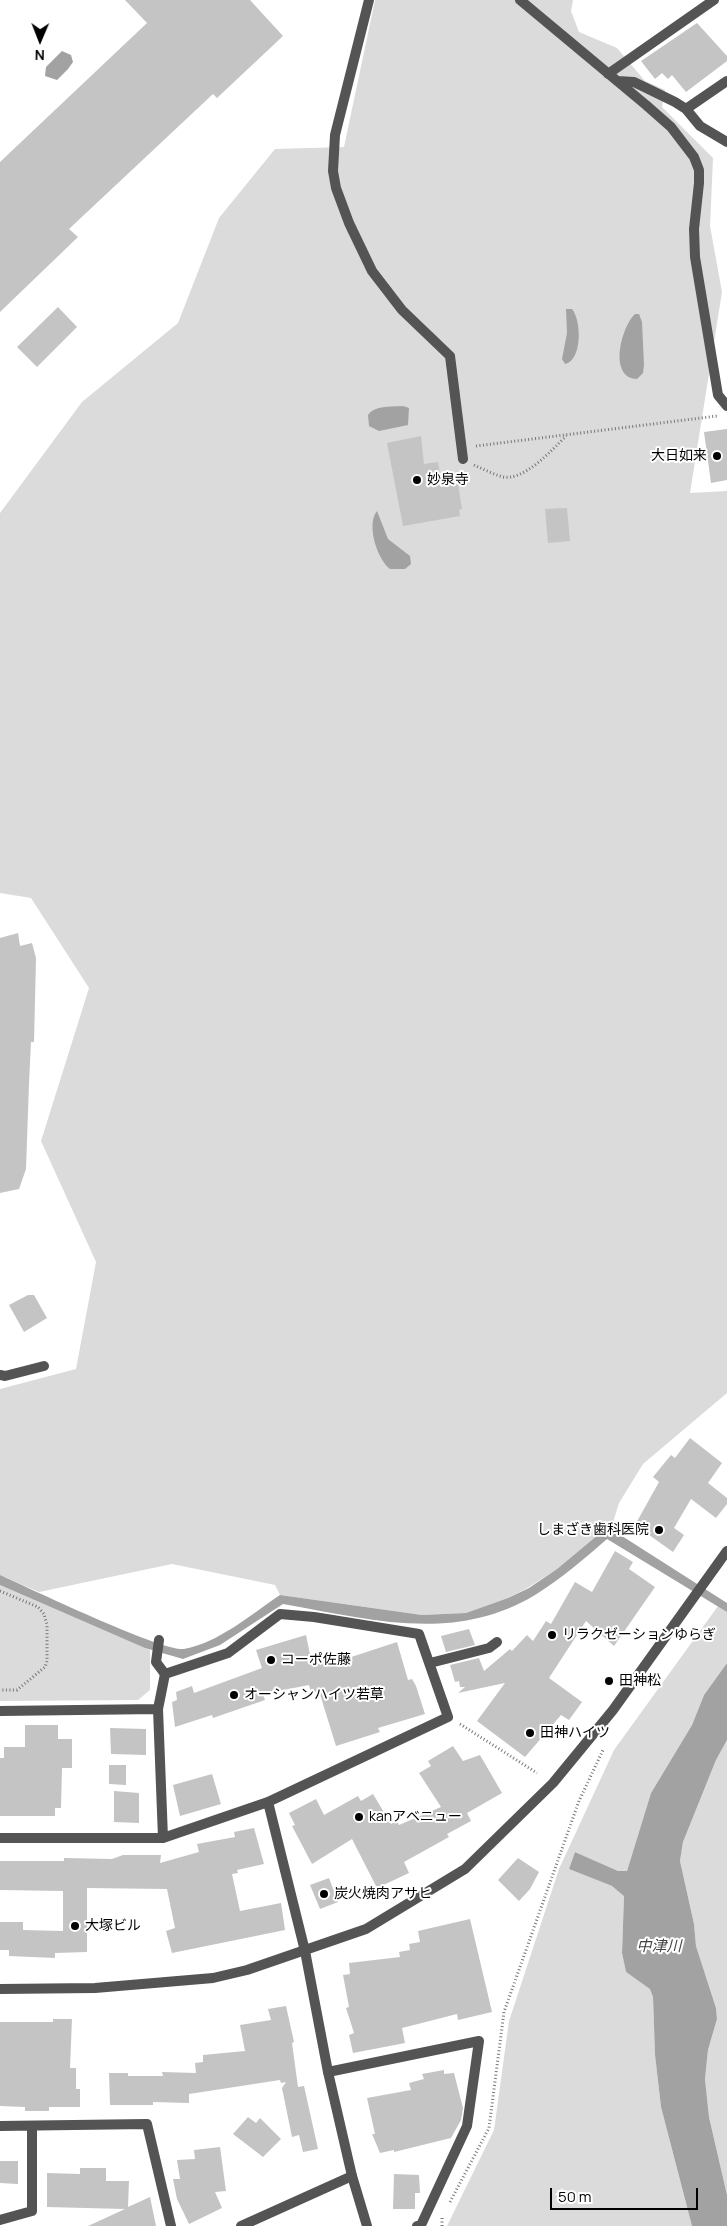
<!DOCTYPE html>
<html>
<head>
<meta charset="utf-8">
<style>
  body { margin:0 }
  #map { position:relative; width:727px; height:2226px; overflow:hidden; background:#fff; font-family:Manrope,sans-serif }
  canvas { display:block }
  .north { position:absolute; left:15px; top:15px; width:50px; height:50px; -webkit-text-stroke:4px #fff; paint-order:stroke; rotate:181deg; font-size:14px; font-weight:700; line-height:20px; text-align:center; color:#000 }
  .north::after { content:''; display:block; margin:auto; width:18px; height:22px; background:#000; clip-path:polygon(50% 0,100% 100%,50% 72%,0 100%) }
  .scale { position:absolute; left:550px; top:2188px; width:148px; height:22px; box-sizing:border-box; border:2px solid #000; border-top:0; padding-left:6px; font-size:15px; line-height:18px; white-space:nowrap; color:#000; -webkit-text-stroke:4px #fff; paint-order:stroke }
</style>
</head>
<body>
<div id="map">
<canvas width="727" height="2226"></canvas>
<div class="north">N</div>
<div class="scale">50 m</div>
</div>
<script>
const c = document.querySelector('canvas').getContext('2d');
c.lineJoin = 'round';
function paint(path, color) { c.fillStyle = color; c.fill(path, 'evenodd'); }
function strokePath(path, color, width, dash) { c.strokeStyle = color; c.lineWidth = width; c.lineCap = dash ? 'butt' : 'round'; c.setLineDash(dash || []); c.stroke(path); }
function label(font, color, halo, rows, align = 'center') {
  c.font = font + ' Manrope,"Noto Sans JP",sans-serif'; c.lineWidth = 4; c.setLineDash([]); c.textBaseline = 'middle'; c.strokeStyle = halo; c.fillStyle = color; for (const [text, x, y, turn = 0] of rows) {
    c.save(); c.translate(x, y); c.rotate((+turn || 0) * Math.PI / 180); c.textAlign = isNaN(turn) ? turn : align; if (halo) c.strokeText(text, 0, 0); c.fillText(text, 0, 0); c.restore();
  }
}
paint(new Path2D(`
  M 375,0 L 573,0 L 571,11 L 579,32 L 617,48 L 645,81 L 665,90 L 662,107 L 713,158 L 710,226 L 722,292 L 690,493 L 727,491 L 727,1393 L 643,1464 L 619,1503 L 611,1529 L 605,1529 L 557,1569 L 529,1587 L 508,1598 L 466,1613 L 422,1615 L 280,1595 L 275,1585 L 172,1564 L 39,1592 L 0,1575 L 0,1389 L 76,1369 L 96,1262 L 41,1141 L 89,988 L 31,898 L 0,893 L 0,513 L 82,402 L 178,323 L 219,218 L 275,149 L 344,147 Z
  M 0,1585 L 150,1650 L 150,1690 L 138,1700 L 0,1701 Z
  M 718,1606 L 727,1612 L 727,1663 L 704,1695 L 692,1725 L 651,1793 L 627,1871 L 618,1871 L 575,1852 L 569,1869 L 612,1886 L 624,1895 L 622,1953 L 626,1972 L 651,1989 L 653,1997 L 655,2055 L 661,2107 L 692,2226 L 447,2226 L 494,2130 L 509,2021 L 559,1869 L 614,1750 Z
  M 727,1740 L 727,2195 L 709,2117 L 705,2079 L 708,2050 L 717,2019 L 716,2008 L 696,1946 L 694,1924 L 680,1861 L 683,1842 L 716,1760 Z`), '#dbdbdb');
paint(new Path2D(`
  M 62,51 L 71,55 L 73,62 L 68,69 L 57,80 L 45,76 L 46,67 Z
  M 566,309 L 572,309 C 582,321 582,361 565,364 L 562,359 L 567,333 Z
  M 635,314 L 639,314 L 642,322 L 644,365 L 643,373 L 637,379 C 608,378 621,327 635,314 Z
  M 403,406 L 409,408 L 408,425 L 379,431 L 369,426 L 368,415 C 375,405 391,407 403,406 Z
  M 377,511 L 388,539 L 410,556 L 411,564 L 405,569 L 390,569 C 377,559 366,524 377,511 Z
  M 605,1529 L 611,1529 L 727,1603 L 727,1612 L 607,1539 C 584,1559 561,1579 535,1595 C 453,1644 370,1619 283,1604 L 220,1645 L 183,1659 L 145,1648 L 0,1585 L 0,1575 C 29,1588 162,1652 184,1649 C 220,1642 250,1615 280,1595 L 422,1615 L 466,1613 L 508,1598 L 529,1588 L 557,1569 Z
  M 727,1663 L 727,1740 L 716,1760 L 683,1842 L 680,1861 L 694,1924 L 696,1946 L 716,2008 L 717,2019 L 708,2050 L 705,2079 L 709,2117 L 727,2195 L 727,2226 L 692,2226 L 661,2107 L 655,2055 L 653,1997 L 650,1989 L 626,1972 L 622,1953 L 624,1896 L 612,1886 L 569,1869 L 575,1852 L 618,1871 L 627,1871 L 651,1793 L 692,1725 L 704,1695 Z`), '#a2a2a2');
paint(new Path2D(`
  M 125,0 L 250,0 L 283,36 L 217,98 L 213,94 L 69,229 L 78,237 L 0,312 L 0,162 L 147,23 Z
  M 697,23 L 727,56 L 727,61 L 686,92 L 672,75 L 668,79 L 662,73 L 655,79 L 641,61 Z
  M 58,307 L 77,327 L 37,367 L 17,347 Z
  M 727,429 L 727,480 L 711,483 L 704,432 Z
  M 421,436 L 424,464 L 438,462 L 441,481 L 457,478 L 462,509 L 459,510 L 460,516 L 403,526 L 387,443 Z
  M 567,508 L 570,541 L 548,543 L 545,509 Z
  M 18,933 L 20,946 L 32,943 L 36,958 L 34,1042 L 31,1042 L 29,1083 L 26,1169 L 19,1189 L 0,1193 L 0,938 Z
  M 28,1295 L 34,1295 L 47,1318 L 24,1332 L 9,1305 Z
  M 690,1438 L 722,1463 L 708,1483 L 727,1498 L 727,1504 L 716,1518 L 691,1499 L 674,1528 L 684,1535 L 673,1552 L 635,1525 L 659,1482 L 653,1477 L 671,1455 L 675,1458 Z
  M 615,1551 L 633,1562 L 629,1569 L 655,1587 L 614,1646 L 586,1621 L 549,1678 L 582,1702 L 569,1720 L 561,1715 L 525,1757 L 477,1721 L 505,1683 L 458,1693 L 465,1687 L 460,1687 L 459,1681 L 455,1682 L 450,1665 L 479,1658 L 484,1671 L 510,1649 L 512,1651 L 527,1635 L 533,1641 L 546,1621 L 551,1624 L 575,1582 L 592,1592 Z
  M 469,1629 L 475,1645 L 446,1652 L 441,1636 Z
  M 306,1635 L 312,1664 L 325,1660 L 327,1665 L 397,1642 L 408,1680 L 412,1679 L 416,1686 L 425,1714 L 378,1728 L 380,1732 L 336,1746 L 319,1691 L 311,1693 L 309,1685 L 263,1694 L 265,1700 L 213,1718 L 212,1715 L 175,1727 L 172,1702 L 177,1700 L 176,1692 L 192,1686 L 194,1693 L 262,1668 L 256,1650 Z
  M 25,1725 L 58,1725 L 58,1739 L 72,1739 L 72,1768 L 62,1768 L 61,1808 L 55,1808 L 55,1816 L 0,1816 L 0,1758 L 4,1758 L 4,1747 L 25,1747 Z
  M 110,1728 L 146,1729 L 146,1755 L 111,1754 Z
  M 453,1746 L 463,1761 L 480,1755 L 502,1793 L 467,1813 L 471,1821 L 447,1834 L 449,1837 L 404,1862 L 409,1873 L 377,1888 L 352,1839 L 312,1864 L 292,1826 L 295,1825 L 289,1813 L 316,1799 L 324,1815 L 358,1796 L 361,1801 L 373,1794 L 391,1824 L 397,1821 L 399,1825 L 441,1807 L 419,1773 L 431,1766 L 428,1761 Z
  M 109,1765 L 126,1765 L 126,1785 L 109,1784 Z
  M 212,1774 L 221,1804 L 180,1816 L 173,1785 Z
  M 114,1791 L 139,1793 L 139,1823 L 114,1822 Z
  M 254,1828 L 264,1864 L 237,1870 L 238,1873 L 232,1874 L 240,1911 L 281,1903 L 285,1930 L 172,1953 L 166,1931 L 175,1928 L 167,1889 L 87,1888 L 87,1952 L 55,1953 L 55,1958 L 9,1956 L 9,1950 L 0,1950 L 0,1922 L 23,1922 L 23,1930 L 63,1931 L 63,1891 L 0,1890 L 0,1861 L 64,1861 L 64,1858 L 112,1859 L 123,1855 L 161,1855 L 160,1863 L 199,1852 L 197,1844 L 235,1837 L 234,1832 Z
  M 518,1858 L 539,1872 L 530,1889 L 519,1901 L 498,1880 Z
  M 329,1878 L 338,1902 L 320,1909 L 310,1885 Z
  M 470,1919 L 492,2012 L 458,2020 L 457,2014 L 402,2028 L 405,2043 L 353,2053 L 349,2035 L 354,2033 L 346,2008 L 349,2007 L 343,1975 L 350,1974 L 349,1963 L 400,1957 L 399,1952 L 410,1950 L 409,1944 L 420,1942 L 418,1931 Z
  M 286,2006 L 294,2042 L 292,2043 L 298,2087 L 304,2086 L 318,2149 L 303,2152 L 299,2135 L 292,2137 L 282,2088 L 286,2082 L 281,2083 L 280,2080 L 189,2094 L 189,2103 L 153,2102 L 153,2105 L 110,2105 L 109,2073 L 128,2073 L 128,2076 L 163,2076 L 162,2072 L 196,2073 L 195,2063 L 203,2062 L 203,2055 L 245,2051 L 240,2025 L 271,2020 L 268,2009 Z
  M 53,2019 L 72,2019 L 70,2068 L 76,2068 L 76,2089 L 80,2089 L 80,2107 L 49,2107 L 49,2111 L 25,2111 L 25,2107 L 0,2106 L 0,2022 L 53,2022 Z
  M 444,2070 L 444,2074 L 454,2073 L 463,2108 L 461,2120 L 451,2138 L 394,2152 L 394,2150 L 380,2153 L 372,2134 L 375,2134 L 367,2098 L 411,2090 L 409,2083 L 424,2079 L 422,2074 Z
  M 248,2117 L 256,2123 L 260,2118 L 281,2139 L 263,2157 L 233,2134 Z
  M 220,2147 L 226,2191 L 215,2192 L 222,2208 L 189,2224 L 177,2199 L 173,2179 L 180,2179 L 177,2160 L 195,2159 L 194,2150 Z
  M 0,2161 L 18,2161 L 18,2184 L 0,2183 Z
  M 80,2168 L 106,2168 L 106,2181 L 129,2181 L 128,2207 L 150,2197 L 156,2226 L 88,2226 L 125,2209 L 47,2207 L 47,2173 L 80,2174 Z
  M 394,2174 L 419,2175 L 420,2193 L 415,2193 L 415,2209 L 393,2209 Z`), '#c4c4c4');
strokePath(new Path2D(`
  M 476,446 L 717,416
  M 474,465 C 483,469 493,474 503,477 C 524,481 552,450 566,436
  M 0,1591 L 38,1607 L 44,1614 L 47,1625 L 47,1661 L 45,1667 L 17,1690 L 0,1690
  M 460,1724 L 537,1773
  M 450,2202 L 489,2128 L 504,2012 L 579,1801 L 603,1750
  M 442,2226 L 442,2217`), '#767676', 3, [1, 2.5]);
strokePath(new Path2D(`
  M 369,0 L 335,135 L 333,171 L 336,188 L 349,223 L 372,271 L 402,310 L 450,356 L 463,459
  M 159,1640 L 156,1662 L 165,1674
  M 430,1663 L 489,1648 L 497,1642`), '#545454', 10);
strokePath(new Path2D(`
  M 520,0 L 646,105 L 671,127 L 694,157 L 699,170 L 699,183 L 694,229 L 695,257 L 718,395 L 727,406
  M 608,74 L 714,0
  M 617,81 L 634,82 L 675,102 L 686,109 L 700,126 L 727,142
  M 686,109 L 727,81
  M 0,1375 L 5,1376 L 44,1366
  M 0,1711 L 158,1709
  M 268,1802 L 305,1951
  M 0,1838 L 163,1838 L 268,1802 L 448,1717 L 419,1634 L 314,1617 L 280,1614 L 228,1653 L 165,1674 L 158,1709 L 163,1838
  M 328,2072 L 479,2041 L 467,2126 L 421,2225 L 417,2226
  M 0,2126 L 147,2124 L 171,2226
  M 352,2176 L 367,2226
  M 0,2220 L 32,2211 L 32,2126`), '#545454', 10);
strokePath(new Path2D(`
  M 0,1989 L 95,1988 L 213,1978 L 247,1970 L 366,1929 L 465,1869 L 553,1783 L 613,1710 L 727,1551
  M 241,2226 L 352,2176 L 328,2072 L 305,1951`), '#545454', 10);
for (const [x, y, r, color] of [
  [717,456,5,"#000"],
  [417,480,5,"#000"],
  [659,1530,5,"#000"],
  [552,1635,5,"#000"],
  [271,1660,5,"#000"],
  [609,1681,5,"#000"],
  [234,1695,5,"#000"],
  [530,1733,5,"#000"],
  [359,1817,5,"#000"],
  [324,1894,5,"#000"],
  [75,1926,5,"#000"]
]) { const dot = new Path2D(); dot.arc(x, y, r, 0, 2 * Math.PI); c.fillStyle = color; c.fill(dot); strokePath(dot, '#fff', 2); }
label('14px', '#000', '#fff', [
  ["大日如来",707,456,"right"],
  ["妙泉寺",427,480],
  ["しまざき歯科医院",649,1530,"right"],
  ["リラクゼーションゆらぎ",562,1635],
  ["コーポ佐藤",281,1660],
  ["田神松",619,1681],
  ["オーシャンハイツ若草",244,1695],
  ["田神ハイツ",540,1733],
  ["kanアベニュー",369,1817],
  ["炭火焼肉アサヒ",334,1894],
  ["大塚ビル",85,1926]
], 'left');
label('italic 15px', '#434343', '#fff', [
  ["中津川",659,1947]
]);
</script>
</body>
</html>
